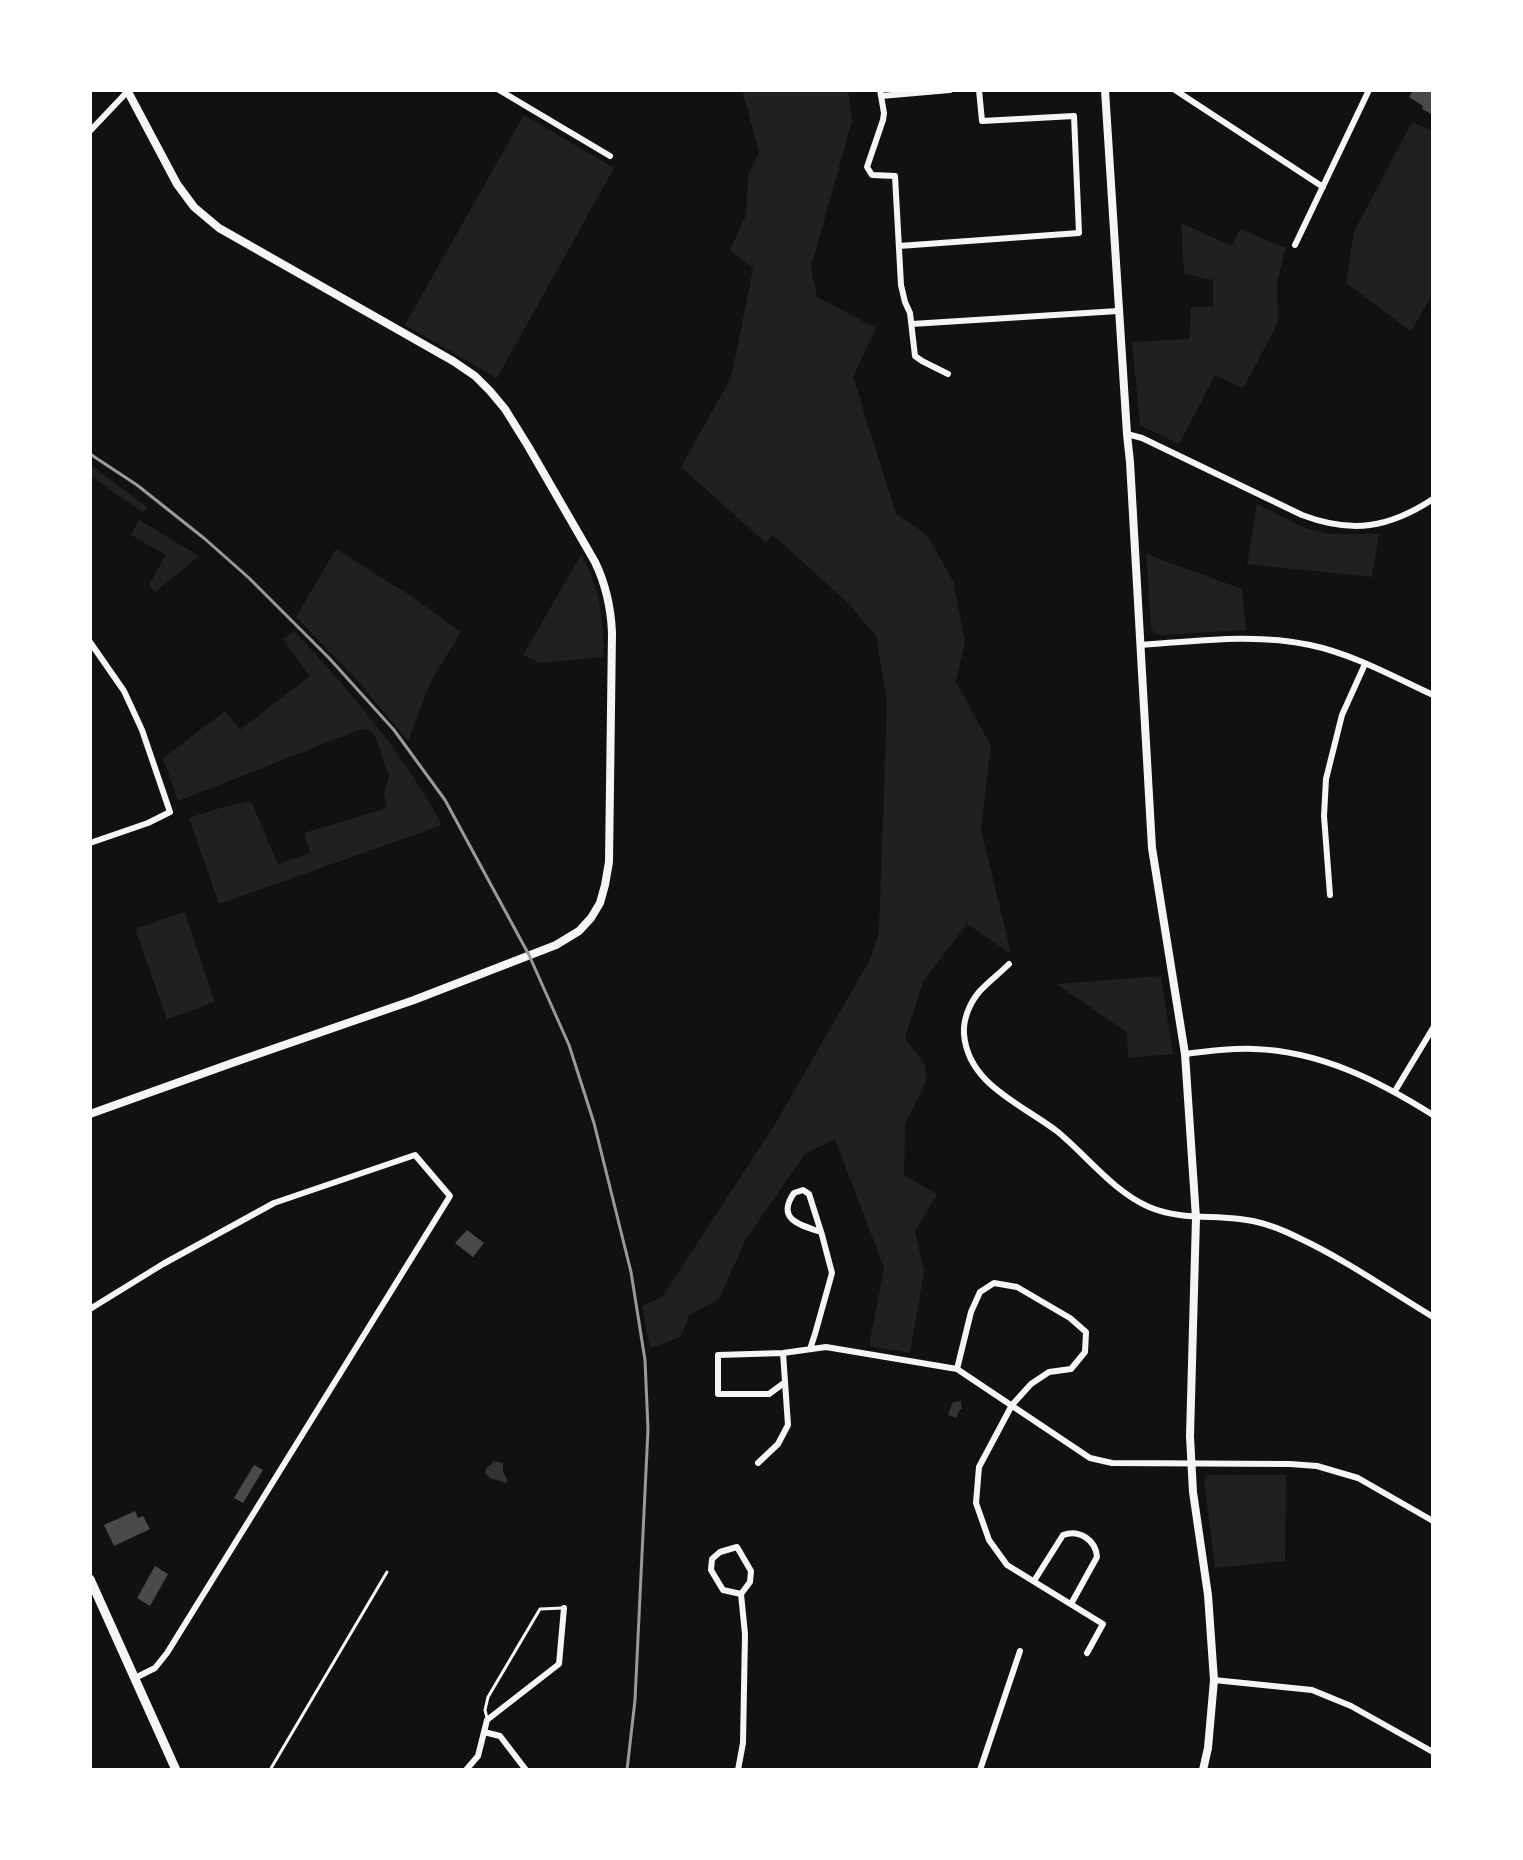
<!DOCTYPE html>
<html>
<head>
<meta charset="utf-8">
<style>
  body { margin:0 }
  #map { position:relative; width:1523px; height:1860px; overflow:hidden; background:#111; font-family:"DM Sans",sans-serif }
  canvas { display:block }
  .frame { position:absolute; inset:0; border:92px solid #fff; pointer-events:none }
</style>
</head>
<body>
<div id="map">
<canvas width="1523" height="1860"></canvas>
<div class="frame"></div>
</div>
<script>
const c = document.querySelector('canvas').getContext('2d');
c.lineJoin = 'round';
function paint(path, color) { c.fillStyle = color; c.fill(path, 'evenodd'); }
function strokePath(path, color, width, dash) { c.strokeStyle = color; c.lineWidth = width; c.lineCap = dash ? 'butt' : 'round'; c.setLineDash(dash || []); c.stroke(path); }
paint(new Path2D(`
  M 742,90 L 848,90 L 852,121 L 811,267 L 817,297 L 876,328 L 853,377 L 896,514 L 927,535 L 953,581 L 965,642 L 956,682 L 991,746 L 981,829 L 1011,954 L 967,924 L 923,982 L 905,1038 L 925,1065 L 926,1083 L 905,1124 L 904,1175 L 937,1194 L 915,1232 L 924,1272 L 910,1353 L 869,1346 L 884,1268 L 835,1139 L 805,1154 L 746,1239 L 719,1299 L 689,1315 L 681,1337 L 650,1348 L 642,1306 L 662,1297 L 774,1126 L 871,958 L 879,932 L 887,702 L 876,636 L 848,603 L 773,535 L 766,543 L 681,467 L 731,378 L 753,269 L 730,250 L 746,215 L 748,175 L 759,152 Z
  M 524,115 L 614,168 L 497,378 L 405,325 Z
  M 1412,122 L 1433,131 L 1433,293 L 1411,331 L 1346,283 L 1354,232 Z
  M 1181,223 L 1232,246 L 1240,229 L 1286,248 L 1277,283 L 1278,323 L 1243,388 L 1215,375 L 1179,444 L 1140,425 L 1132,342 L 1189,339 L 1191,307 L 1213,307 L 1213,280 L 1184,274 Z
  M 90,465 L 147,507 L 143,512 L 90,476 Z
  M 1257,504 L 1305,528 L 1329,534 L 1379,534 L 1372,577 L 1247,564 Z
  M 139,520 L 199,556 L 155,592 L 149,585 L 166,555 L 131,535 Z
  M 336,549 L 411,596 L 461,632 L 431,681 L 408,741 L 358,681 L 296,617 Z
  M 1146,554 L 1242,589 L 1246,630 L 1158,635 L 1151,629 Z
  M 581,555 C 601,589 603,619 604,657 L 540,663 L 523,655 Z
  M 294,631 C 350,691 403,752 442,825 L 219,904 L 189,818 L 223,807 L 251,801 L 278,864 L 310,853 L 304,833 L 387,808 L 384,792 L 389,776 L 374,734 L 367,729 L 359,730 L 178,801 L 163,758 L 225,711 L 240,730 L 310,676 L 283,639 Z
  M 185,912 L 215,1002 L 167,1019 L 135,929 Z
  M 1161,976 L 1173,1054 L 1128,1058 L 1127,1032 L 1056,984 Z
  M 1208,1475 L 1286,1475 L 1285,1561 L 1215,1568 L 1204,1479 Z`), '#202020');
paint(new Path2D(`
  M 961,1401 L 962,1409 L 960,1410 L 956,1418 L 948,1415 L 953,1402 Z
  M 493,1461 L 503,1463 L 503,1472 L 508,1481 L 506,1483 L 490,1478 L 485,1473 L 487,1467 L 492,1464 Z`), '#333');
paint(new Path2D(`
  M 1413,90 L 1433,90 L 1433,115 L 1422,109 L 1423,106 L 1409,97 Z
  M 467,1230 L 484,1243 L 473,1257 L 455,1243 Z
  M 254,1465 L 263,1470 L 243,1503 L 234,1498 Z
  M 135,1511 L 138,1518 L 143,1516 L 150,1529 L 114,1546 L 104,1525 Z
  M 155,1566 L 168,1574 L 150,1606 L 137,1598 Z`), '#4a4a4a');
strokePath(new Path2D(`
  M 487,1718 L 485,1710 L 488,1697 L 540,1609 L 563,1608
  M 270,1770 L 387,1572`), '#f5f5f5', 3);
strokePath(new Path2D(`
  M 499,90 L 610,156
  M 880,90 L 884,113 L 883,120 L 867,167 L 872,175 L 895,176 L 901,285 L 905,302 L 910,313 L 915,356 L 922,361 L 948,374
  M 1175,90 L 1323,187
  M 881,96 L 950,90
  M 90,131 L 127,92
  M 1295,245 L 1369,90
  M 899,246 L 1079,233 L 1074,116 L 982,121 L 979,90
  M 912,324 L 1118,311
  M 1127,434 L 1142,438 L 1302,515 C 1352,534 1389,528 1433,499
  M 90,642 L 124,691 L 142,730 L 170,812 L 148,823 L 90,843
  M 1141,645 C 1197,641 1255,633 1310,645 C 1353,654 1394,677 1433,695
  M 1330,895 L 1324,816 L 1326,779 L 1342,715 L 1365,664
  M 1009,964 C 999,974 988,982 979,992 C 969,1004 963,1020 964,1034 C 968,1085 1022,1104 1058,1132 C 1088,1157 1113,1191 1149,1207 C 1184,1222 1221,1213 1257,1222 C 1271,1225 1287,1232 1299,1238 C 1344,1259 1390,1291 1433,1317
  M 1185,1054 C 1208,1051 1231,1048 1254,1049 C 1320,1051 1379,1081 1433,1115
  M 1395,1091 L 1433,1028
  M 90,1309 L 163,1264 L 274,1203 L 415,1155 L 450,1196 L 167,1653 L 155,1668 L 135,1678
  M 810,1349 L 815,1334 L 832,1273 L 822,1235 L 809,1194 L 803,1190 L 794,1193 C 776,1219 799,1225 821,1232
  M 957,1369 L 971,1312 L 980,1292 L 994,1283 L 1017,1287 L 1070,1318 L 1086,1332 L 1085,1352 L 1071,1369 L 1049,1372 L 1031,1384 L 1012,1405 L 979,1467 L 976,1503 L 989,1540 L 1007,1565 L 1103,1624 L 1087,1653
  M 784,1383 L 769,1394 L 718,1394 L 718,1355 L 783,1353 L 826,1347 L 957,1369 L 1090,1458 L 1112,1463 L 1290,1464 L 1317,1466 L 1358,1478 L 1433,1521
  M 758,1463 L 778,1444 L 788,1425 L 783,1353
  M 737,1547 L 751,1571 L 750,1582 L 741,1594 L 723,1590 L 711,1570 L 712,1559 L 720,1552 Z
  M 1034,1581 L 1063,1535 C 1079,1529 1096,1540 1097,1557 L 1071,1604
  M 1214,1680 L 1312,1690 L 1351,1706 L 1433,1752
  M 484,1732 L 500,1736 L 526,1770
  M 466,1770 L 478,1756 L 487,1720 L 559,1664 L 564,1608
  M 738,1770 L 743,1743 L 745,1634 L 741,1594
  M 980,1770 L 1020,1651`), '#f5f5f5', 6);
strokePath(new Path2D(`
  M 1105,90 L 1127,434 L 1130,462 L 1152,848 L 1185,1054 L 1196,1218 L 1190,1436 L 1193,1492 L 1208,1595 L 1214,1680 L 1208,1748 L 1203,1770`), '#f5f5f5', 8);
strokePath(new Path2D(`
  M 90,1114 L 235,1062 L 414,1000 L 556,945 L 579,931 L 591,918 L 600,903 L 605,885 L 609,862 L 612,633 C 611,607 606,585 595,562 L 528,446 L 505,409 L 490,391 L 475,376 L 453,361 L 219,228 L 194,207 L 177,184 L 127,90`), '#f5f5f5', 8);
strokePath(new Path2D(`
  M 90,1579 L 176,1770`), '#f5f5f5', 9);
strokePath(new Path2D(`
  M 90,454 L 137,485 L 205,539 L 249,578 L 329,658 L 394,730 L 445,800 L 529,955 L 569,1045 L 594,1123 L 631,1272 L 645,1360 L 648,1429 L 635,1700 L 627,1770`), '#9a9a9a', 3);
</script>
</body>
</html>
